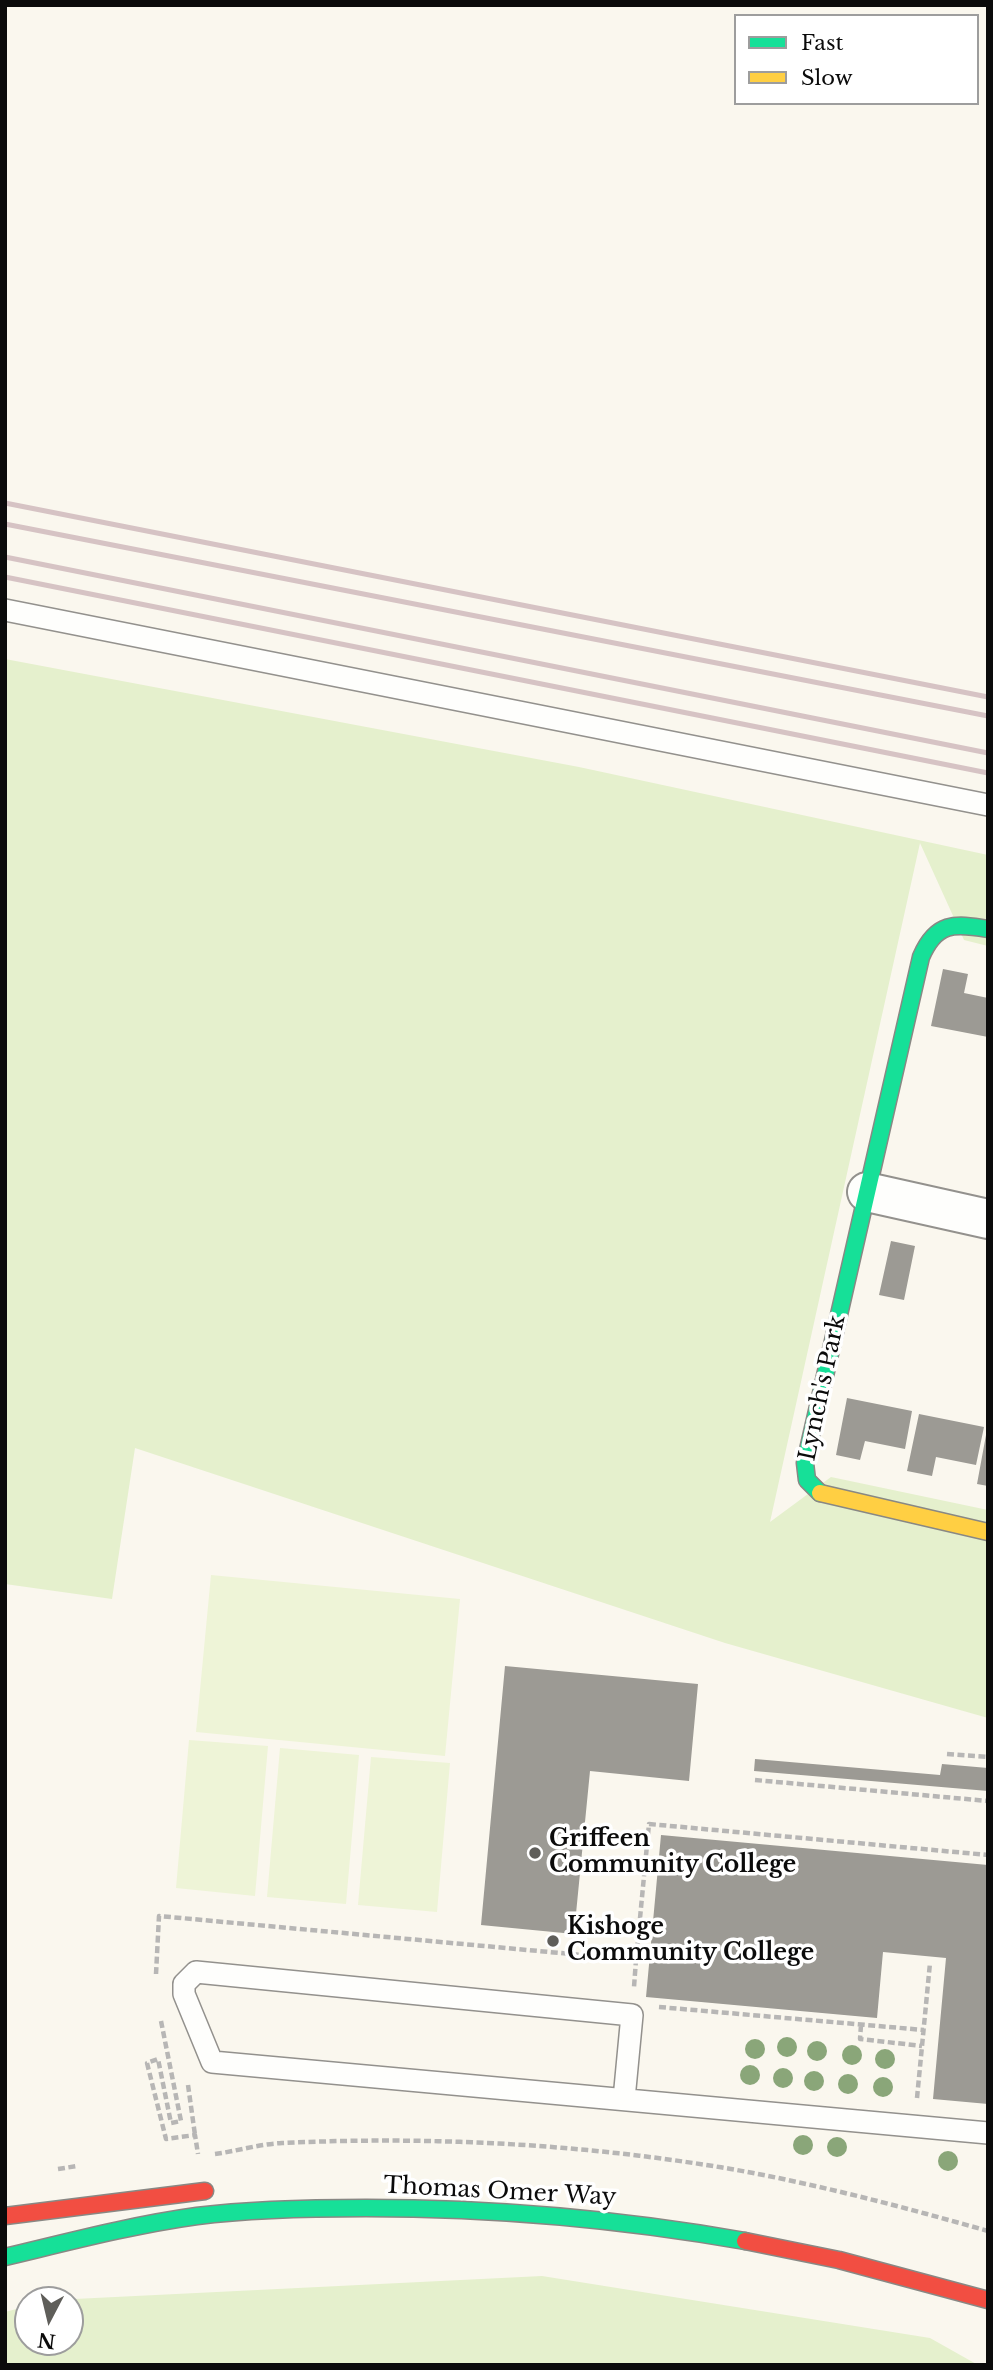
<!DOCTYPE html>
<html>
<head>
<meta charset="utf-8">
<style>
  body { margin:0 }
  #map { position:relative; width:993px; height:2370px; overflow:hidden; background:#faf7ee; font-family:"Libre Baskerville",serif }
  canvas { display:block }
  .frame { position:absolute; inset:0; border:7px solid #0b0b0b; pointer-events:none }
  .legend { position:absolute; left:734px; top:14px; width:245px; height:91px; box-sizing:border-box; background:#fff; border:2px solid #9d9d9d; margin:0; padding:9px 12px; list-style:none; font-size:21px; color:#0b0b0b }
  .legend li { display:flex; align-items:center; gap:14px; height:35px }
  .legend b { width:35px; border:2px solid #9d9d9d }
  .north { position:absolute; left:14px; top:2286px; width:70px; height:70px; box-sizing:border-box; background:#fff; border:2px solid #9d9d9d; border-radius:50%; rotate:187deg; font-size:19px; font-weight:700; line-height:28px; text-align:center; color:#0b0b0b }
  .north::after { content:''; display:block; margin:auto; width:24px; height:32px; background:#5f5e5a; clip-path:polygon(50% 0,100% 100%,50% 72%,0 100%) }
</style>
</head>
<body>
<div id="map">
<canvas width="993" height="2370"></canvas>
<div class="frame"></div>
<ul class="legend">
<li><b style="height:9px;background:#16e098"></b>Fast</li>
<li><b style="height:9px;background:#ffcf43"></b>Slow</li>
</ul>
<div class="north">N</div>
</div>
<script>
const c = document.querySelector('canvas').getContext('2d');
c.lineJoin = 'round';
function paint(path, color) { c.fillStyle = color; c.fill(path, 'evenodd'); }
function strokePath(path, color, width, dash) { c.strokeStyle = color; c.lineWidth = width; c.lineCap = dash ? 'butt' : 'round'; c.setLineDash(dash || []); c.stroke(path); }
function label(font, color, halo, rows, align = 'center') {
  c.font = font + ' "Libre Baskerville",serif'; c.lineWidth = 7; c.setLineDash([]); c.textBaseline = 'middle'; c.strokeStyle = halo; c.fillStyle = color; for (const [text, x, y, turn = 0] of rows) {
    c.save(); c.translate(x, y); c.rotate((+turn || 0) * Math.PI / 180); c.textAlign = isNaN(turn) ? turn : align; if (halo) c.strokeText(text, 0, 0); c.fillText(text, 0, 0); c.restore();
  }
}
paint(new Path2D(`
  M 5,659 L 579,767 L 988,855 L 988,946 L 964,940 L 920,843 L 770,1522 L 831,1477 L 988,1510 L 988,1718 L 725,1643 L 135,1448 L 112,1599 L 5,1584 Z
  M 542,2276 L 930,2338 L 978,2365 L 5,2365 L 5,2312 L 28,2306 L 28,2342 L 70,2342 L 70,2300 L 54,2300 Z`), '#e5f0cd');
paint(new Path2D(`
  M 211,1575 L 460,1599 L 445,1756 L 196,1732 Z
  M 189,1740 L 268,1746 L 255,1896 L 176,1888 Z
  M 280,1748 L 359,1755 L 346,1904 L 267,1897 Z
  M 371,1757 L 450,1763 L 437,1912 L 358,1905 Z`), '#eef4d7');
paint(new Path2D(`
  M 943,969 L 968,974 L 964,993 L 988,998 L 988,1037 L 931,1026 Z
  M 891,1241 L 915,1246 L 904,1300 L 879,1295 Z
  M 847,1398 L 912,1411 L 905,1449 L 865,1441 L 860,1460 L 836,1455 Z
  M 919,1414 L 984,1427 L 976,1465 L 936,1457 L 932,1476 L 907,1471 Z
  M 986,1435 L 988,1435 L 988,1486 L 977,1484 Z
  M 505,1666 L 698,1684 L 689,1781 L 590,1771 L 574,1934 L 481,1925 Z
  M 755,1759 L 940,1775 L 942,1764 L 988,1768 L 988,1791 L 754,1771 Z
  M 661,1835 L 988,1865 L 988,2104 L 933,2099 L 946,1958 L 883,1952 L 877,2018 L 646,1997 Z`), '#9c9a94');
const lane = new Path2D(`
  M 5,610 L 988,805
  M 624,2099 L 632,2015 L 196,1972 L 184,1984 L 184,1994 L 212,2062 L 988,2133`);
const street = new Path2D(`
  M 867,1192 L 988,1219`);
const fast = new Path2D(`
  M 820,1493 L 807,1480 L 805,1463 L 921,957 C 936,922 954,923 988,929
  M 5,2257 C 68,2242 132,2225 197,2216 C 253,2209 310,2208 366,2208 C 494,2208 620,2219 745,2241`);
const slow = new Path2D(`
  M 820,1493 L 988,1532`);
const jam = new Path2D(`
  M 5,2216 L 205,2191
  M 745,2241 L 839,2260 L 988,2300`);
strokePath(lane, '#93918d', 24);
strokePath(street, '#93918d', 42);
strokePath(fast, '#898884', 19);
strokePath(slow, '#898884', 19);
strokePath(jam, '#898884', 19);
strokePath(new Path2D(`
  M 947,1754 L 988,1757
  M 755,1780 L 988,1801
  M 636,1960 L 649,1824 L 988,1855
  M 156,1974 L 159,1916 L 636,1960 L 634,1987
  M 659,2007 L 924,2030
  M 161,2021 L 181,2121 L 171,2123 L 158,2059 L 147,2063 L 166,2139 L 195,2135 L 198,2154
  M 861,2025 L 860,2039 L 922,2046
  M 188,2085 L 195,2135
  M 917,2098 L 930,1963
  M 215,2154 C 237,2151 260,2144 282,2143 C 432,2136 583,2144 731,2169 C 817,2184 903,2207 988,2231
  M 58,2169 L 77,2166`), '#b7b6b5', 4.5, [7, 3.5]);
strokePath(lane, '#fefefc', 21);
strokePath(street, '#fefefc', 38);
strokePath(fast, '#16e098', 16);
strokePath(slow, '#ffcf43', 16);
strokePath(jam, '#f24e42', 16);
strokePath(new Path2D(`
  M 5,503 L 988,697
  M 5,524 L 988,716
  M 5,557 L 988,753
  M 5,577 L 988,773`), '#d6c3c4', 5);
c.fillStyle = '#8aa679';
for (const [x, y] of [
  [787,2047],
  [755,2049],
  [817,2051],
  [852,2055],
  [885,2059],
  [750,2075],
  [783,2078],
  [814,2081],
  [848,2084],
  [883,2087],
  [803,2145],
  [837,2147],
  [948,2161]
]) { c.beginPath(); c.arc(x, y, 10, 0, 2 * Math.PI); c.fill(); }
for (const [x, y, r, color] of [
  [535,1853,7,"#5f5e5a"],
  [553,1941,7,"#5f5e5a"]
]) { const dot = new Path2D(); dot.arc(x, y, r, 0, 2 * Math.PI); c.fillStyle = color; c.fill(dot); strokePath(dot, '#fff', 2.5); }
label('23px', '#0b0b0b', '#fff', [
  ["Lynch's Park",823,1388,-78],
  ["Thomas Omer Way",500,2192,3]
]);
label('bold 23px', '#0b0b0b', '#fff', [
  ["Griffeen",549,1840],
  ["Community College",549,1866],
  ["Kishoge",567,1928],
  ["Community College",567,1954]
], 'left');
</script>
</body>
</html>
